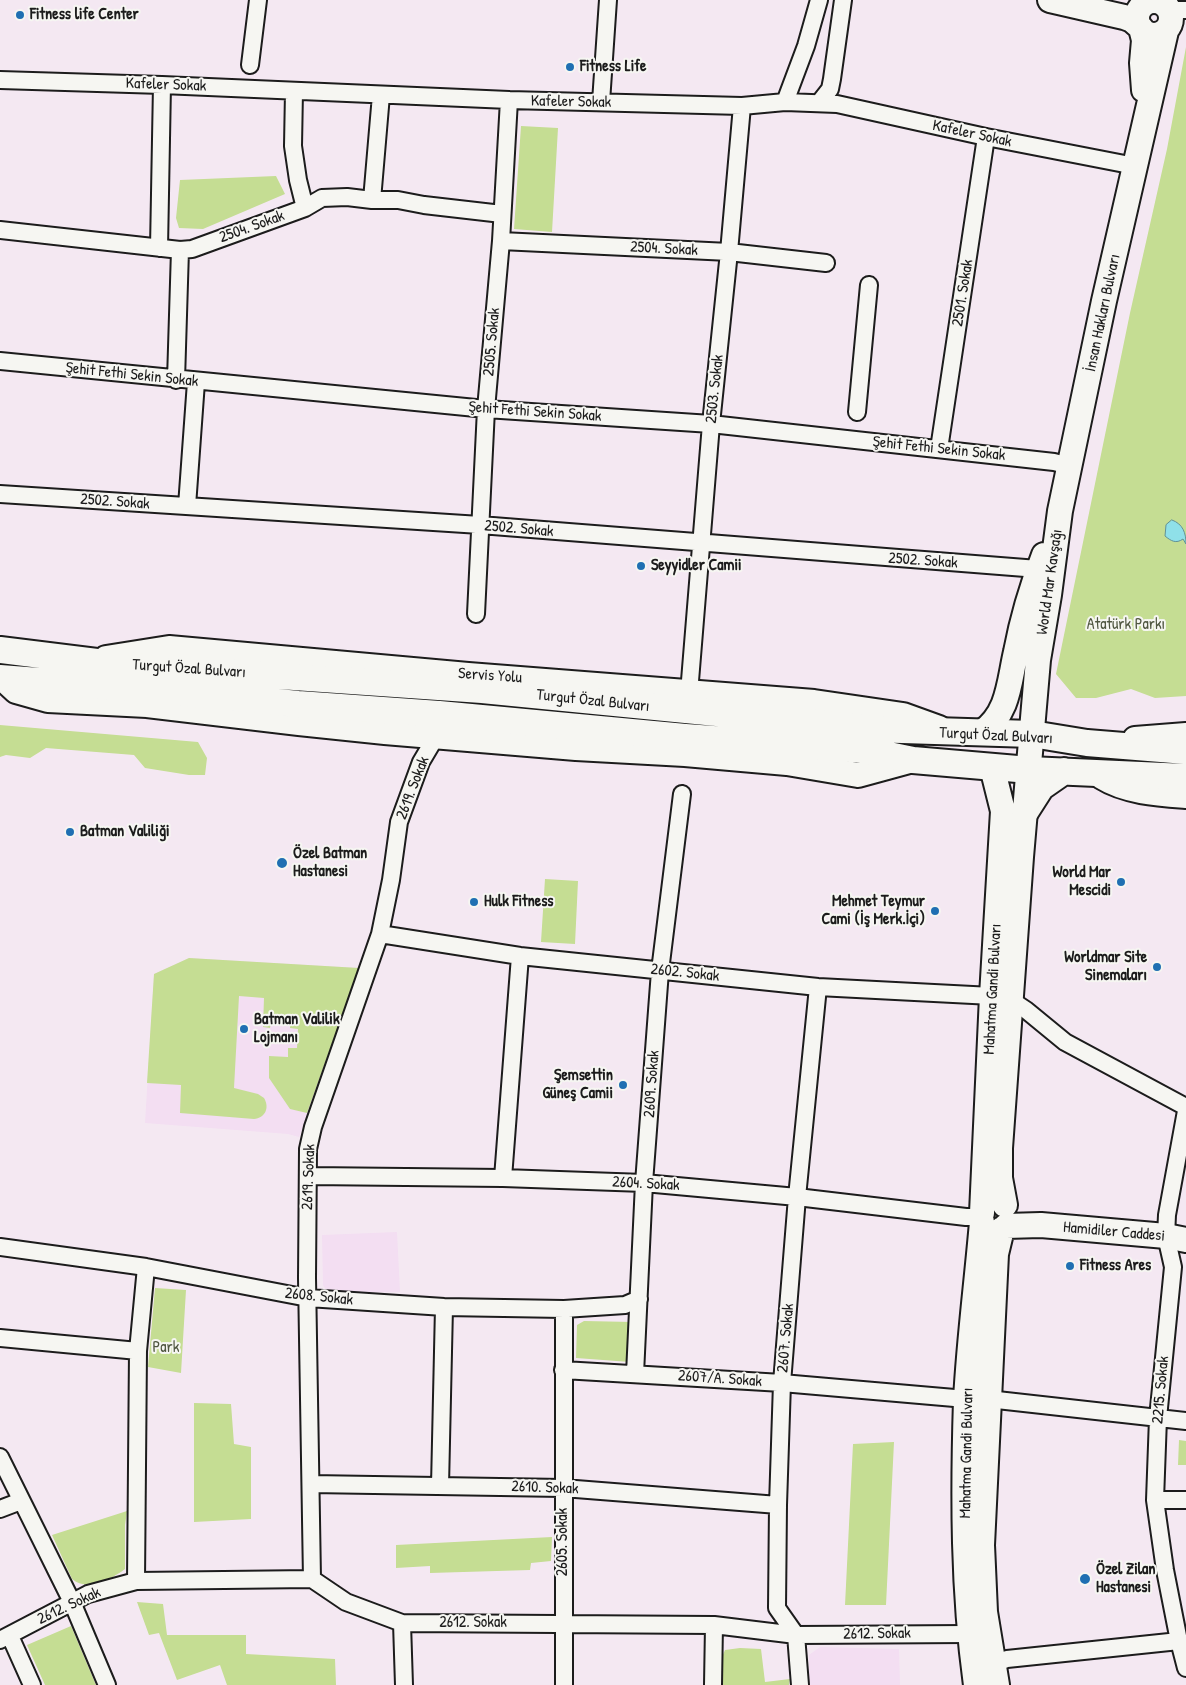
<!DOCTYPE html>
<html>
<head>
<meta charset="utf-8">
<style>
  body { margin:0 }
  canvas { display:block; background:#f4e8f2 }
</style>
</head>
<body>
<canvas width="1186" height="1685"></canvas>
<script>
const c = document.querySelector('canvas').getContext('2d');
c.lineJoin = 'round';
function paint(path, color) { c.fillStyle = color; c.fill(path, 'evenodd'); }
function strokePath(path, color, width, dash) { c.strokeStyle = color; c.lineWidth = width; c.lineCap = dash ? 'butt' : 'round'; c.setLineDash(dash || []); c.stroke(path); }
function label(font, color, halo, rows, align = 'center') {
  c.font = font + ' "Patrick Hand",sans-serif'; c.lineWidth = 4; c.setLineDash([]); c.textBaseline = 'middle'; c.strokeStyle = halo; c.fillStyle = color; for (const [text, x, y, turn = 0] of rows) {
    c.save(); c.translate(x, y); c.rotate((+turn || 0) * Math.PI / 180); c.textAlign = isNaN(turn) ? turn : align; if (halo) c.strokeText(text, 0, 0); c.fillText(text, 0, 0); c.restore();
  }
}
paint(new Path2D(`
  M 189,958 L 359,968 L 299,1137 L 288,1134 L 145,1123 L 154,974 Z
  M 397,1232 L 400,1292 L 328,1293 L 323,1285 L 322,1235 Z
  M 820,1647 L 899,1649 L 900,1685 L 809,1685 L 809,1655 Z`), '#f3def2');
paint(new Path2D(`
  M 1186,47 L 1186,696 L 1155,698 L 1131,689 L 1096,698 L 1076,698 L 1056,674 L 1130,313 L 1167,149 Z
  M 521,126 L 558,128 L 552,232 L 514,229 Z
  M 276,176 L 285,194 L 203,229 L 179,228 L 176,218 L 180,180 Z
  M 0,725 L 198,742 L 207,758 L 205,775 L 189,775 L 145,768 L 134,755 L 46,748 L 30,758 L 6,755 L 0,757 Z
  M 545,879 L 578,881 L 575,944 L 541,942 Z
  M 189,958 L 359,968 L 307,1113 L 290,1109 L 269,1078 L 269,1056 L 288,1057 L 288,1048 L 297,1048 L 298,1029 L 290,1028 L 290,1019 L 272,1018 L 270,1028 L 263,1027 L 264,998 L 239,996 L 234,1088 L 258,1094 L 264,1098 C 270,1108 265,1118 254,1119 L 180,1113 L 181,1085 L 147,1083 L 154,974 Z
  M 155,1288 L 186,1290 L 181,1373 L 148,1367 Z
  M 584,1321 L 633,1322 L 630,1362 L 576,1358 L 577,1325 Z
  M 194,1403 L 231,1404 L 234,1444 L 251,1447 L 251,1519 L 194,1522 Z
  M 1179,1440 L 1186,1441 L 1186,1465 L 1178,1465 Z
  M 894,1442 L 886,1605 L 845,1605 L 853,1444 Z
  M 127,1511 L 125,1525 L 125,1569 C 112,1579 87,1592 72,1579 L 52,1535 Z
  M 552,1537 L 551,1561 L 531,1563 L 530,1570 L 430,1573 L 430,1566 L 396,1568 L 396,1545 Z
  M 137,1602 L 163,1604 L 167,1635 L 246,1635 L 246,1654 L 335,1659 L 336,1685 L 227,1685 L 220,1665 L 177,1680 L 159,1633 L 149,1635 Z
  M 71,1626 L 96,1685 L 45,1685 L 27,1645 Z
  M 740,1648 L 761,1649 L 765,1682 L 790,1679 L 789,1685 L 719,1685 L 719,1664 L 725,1650 Z`), '#c5dd93');
const water = new Path2D(`
  M 1172,520 C 1183,524 1186,533 1186,544 L 1183,539 C 1176,544 1171,541 1165,536 L 1166,525 Z`);
paint(water, '#8fe0e9');
strokePath(water, '#619297', 1);
const street = new Path2D(`
  M 1169,0 L 1169,10 L 1186,10
  M 1150,1 L 1151,0
  M 250,65 L 258,0
  M 0,80 L 162,85 L 509,100 L 742,106 L 785,102 L 837,104 L 986,137 L 1135,166
  M 294,91 L 293,146 L 298,180 L 305,208
  M 601,102 L 608,0
  M 785,102 L 806,46 L 819,0
  M 819,103 L 830,89 L 832,79 L 843,0
  M 372,200 L 381,95
  M 0,230 L 180,250 L 192,249 L 305,208 L 322,198 L 347,197 L 372,200 L 398,200 L 424,205 L 502,214
  M 501,241 L 729,252 L 826,263
  M 159,248 L 162,85
  M 0,361 L 486,409 L 711,424 L 1054,462 L 1070,466
  M 176,380 L 180,250
  M 857,412 L 869,285
  M 939,449 L 986,137
  M 0,494 L 480,525 L 1038,569
  M 187,506 L 196,382
  M 476,614 L 486,409 L 501,241 L 509,100
  M 689,693 L 711,424 L 729,252 L 742,106
  M 380,934 L 520,956 L 818,987 L 992,996
  M 1011,1000 L 1026,1010 L 1065,1042 L 1186,1107
  M 1186,1111 L 1167,1215 L 1166,1236 L 1173,1267 L 1158,1418 L 1155,1500 L 1165,1570 L 1179,1641 L 1186,1668
  M 309,1176 L 503,1178 L 644,1183 L 797,1197 L 966,1217 L 981,1217
  M 503,1178 L 520,956
  M 0,1247 L 146,1267 L 308,1298 L 444,1307 L 564,1309 L 625,1305 L 639,1299
  M 0,1338 L 138,1351
  M 563,1370 L 782,1383 L 966,1399
  M 635,1374 L 644,1183 L 660,971 L 682,794
  M 988,1399 L 1186,1421
  M 0,1457 L 72,1602 L 107,1685
  M 311,1484 L 563,1488 L 778,1505
  M 440,1486 L 444,1307
  M 1155,1500 L 1186,1500
  M 0,1509 L 21,1501
  M 312,1579 L 307,1278 L 308,1149 L 313,1127 L 380,934 L 391,880 L 399,822 L 421,762 L 437,735
  M 136,1581 L 138,1351 L 146,1267
  M 402,1623 L 404,1685
  M 10,1636 L 32,1685
  M 0,1640 L 88,1594 L 136,1581 L 312,1579 L 346,1602 L 402,1623 L 714,1625 L 796,1635 L 969,1634
  M 993,1664 L 1007,1659 L 1179,1641
  M 564,1685 L 564,1309
  M 713,1685 L 714,1625
  M 800,1685 L 796,1635 L 777,1608 L 778,1505 L 782,1383 L 797,1197 L 818,987`);
const secondary = new Path2D(`
  M 1050,0 L 1124,17 L 1132,20 L 1141,28 L 1144,40 L 1142,63 L 1144,90
  M1137 18a17 17 0 1 1 34 0a17 17 0 1 1-34 0Z
  M 106,658 L 169,648 L 468,675 L 814,702 L 903,715 L 939,728
  M 2,678 L 16,691 L 48,700 L 147,705 L 299,723 L 385,732 L 576,748 L 685,754 L 787,763 L 858,775 L 913,760
  M 982,732 C 1009,713 1009,682 1016,652 C 1022,620 1032,586 1044,555
  M 1135,739 L 1186,735
  M 1102,777 C 1126,792 1159,794 1186,796
  M 1005,1205 L 1000,1178 L 1000,1148 L 1021,857 L 1038,660 L 1049,595 L 1060,511 L 1104,301 L 1166,31
  M 982,1213 L 992,996 L 1003,811 L 992,767
  M 1006,1226 L 1041,1225 L 1166,1236 L 1186,1240
  M 976,1685 C 963,1591 963,1495 966,1400 C 969,1341 977,1281 982,1222
  M 997,1685 L 985,1612 L 982,1545 L 996,1254 L 1002,1229`);
const primary = new Path2D(`
  M 0,650 L 121,665 L 482,690 L 798,721 L 870,729 L 1032,734 L 1087,743 L 1186,751
  M 0,678 L 155,690 L 298,704 L 439,714 L 685,737 L 864,750 L 913,760 L 1029,770 L 1186,777
  M 1025,812 L 1041,787 L 1064,771`);
strokePath(street, '#1c1c1c', 20);
strokePath(secondary, '#1c1c1c', 28);
strokePath(primary, '#1c1c1c', 30);
strokePath(street, '#f6f6f2', 16);
strokePath(secondary, '#f6f6f2', 24);
strokePath(primary, '#f6f6f2', 26);
for (const [x, y, r, color] of [
  [20,15,5,"#1f6fb2"],
  [570,67,5,"#1f6fb2"],
  [641,566,5,"#1f6fb2"],
  [70,832,5,"#1f6fb2"],
  [282,863,6,"#1f6fb2"],
  [1121,882,5,"#1f6fb2"],
  [474,902,5,"#1f6fb2"],
  [935,911,5,"#1f6fb2"],
  [1157,967,5,"#1f6fb2"],
  [244,1029,5,"#1f6fb2"],
  [623,1085,5,"#1f6fb2"],
  [1070,1266,5,"#1f6fb2"],
  [1085,1579,6,"#1f6fb2"]
]) { const dot = new Path2D(); dot.arc(x, y, r, 0, 2 * Math.PI); c.fillStyle = color; c.fill(dot); strokePath(dot, '#f6f6f2', 2); }
label('bold 16px', '#1c1c1c', '#f6f6f2', [
  ["Fitness life Center",30,15],
  ["Fitness Life",580,67],
  ["Seyyidler Camii",651,566],
  ["Batman Valiliği",80,832],
  ["Özel Batman",293,854],
  ["Hastanesi",293,872],
  ["World Mar",1111,873,"right"],
  ["Mescidi",1111,891,"right"],
  ["Hulk Fitness",484,902],
  ["Mehmet Teymur",925,902,"right"],
  ["Cami (İş Merk.İçi)",925,920,"right"],
  ["Worldmar Site",1147,958,"right"],
  ["Sinemaları",1147,976,"right"],
  ["Batman Valilik",254,1020],
  ["Lojmanı",254,1038],
  ["Şemsettin",613,1076,"right"],
  ["Güneş Camii",613,1094,"right"],
  ["Fitness Ares",1080,1266],
  ["Özel Zilan",1096,1570],
  ["Hastanesi",1096,1588]
], 'left');
label('16px', '#1c1c1c', '#f6f6f2', [
  ["Kafeler Sokak",166,85,2],
  ["Kafeler Sokak",571,102,1],
  ["Kafeler Sokak",972,134,12],
  ["2504. Sokak",252,227,-20],
  ["2504. Sokak",664,249,3],
  ["2501. Sokak",963,293,-81],
  ["İnsan Hakları Bulvarı",1103,313,-78],
  ["2505. Sokak",492,342,-85],
  ["Şehit Fethi Sekin Sokak",132,375,6],
  ["2503. Sokak",715,389,-84],
  ["Şehit Fethi Sekin Sokak",535,412,4],
  ["Şehit Fethi Sekin Sokak",939,449,6],
  ["2502. Sokak",115,502,4],
  ["2502. Sokak",519,529,5],
  ["2502. Sokak",923,561,4],
  ["World Mar Kavşağı",1050,582,-82],
  ["Turgut Özal Bulvarı",189,669,4],
  ["Servis Yolu",490,676,4],
  ["Turgut Özal Bulvarı",593,701,6],
  ["Turgut Özal Bulvarı",996,736,3],
  ["2619. Sokak",413,788,-69],
  ["2602. Sokak",685,973,6],
  ["Mahatma Gandi Bulvarı",993,989,-87],
  ["2609. Sokak",652,1084,-86],
  ["2619. Sokak",309,1177,-88],
  ["2604. Sokak",646,1184,3],
  ["Hamidiler Caddesi",1114,1232,5],
  ["2608. Sokak",319,1297,6],
  ["2607. Sokak",786,1338,-85],
  ["2607/A. Sokak",720,1379,4],
  ["2215. Sokak",1161,1390,-85],
  ["Mahatma Gandi Bulvarı",967,1453,-89],
  ["2610. Sokak",545,1488,2],
  ["2605. Sokak",563,1542,-90],
  ["2612. Sokak",69,1606,-25],
  ["2612. Sokak",473,1623],
  ["2612. Sokak",877,1634,-1]
]);
label('16px', '#4f5640', '#f6f6f2', [
  ["Atatürk Parkı",1126,625],
  ["Park",166,1348]
]);
</script>
</body>
</html>
